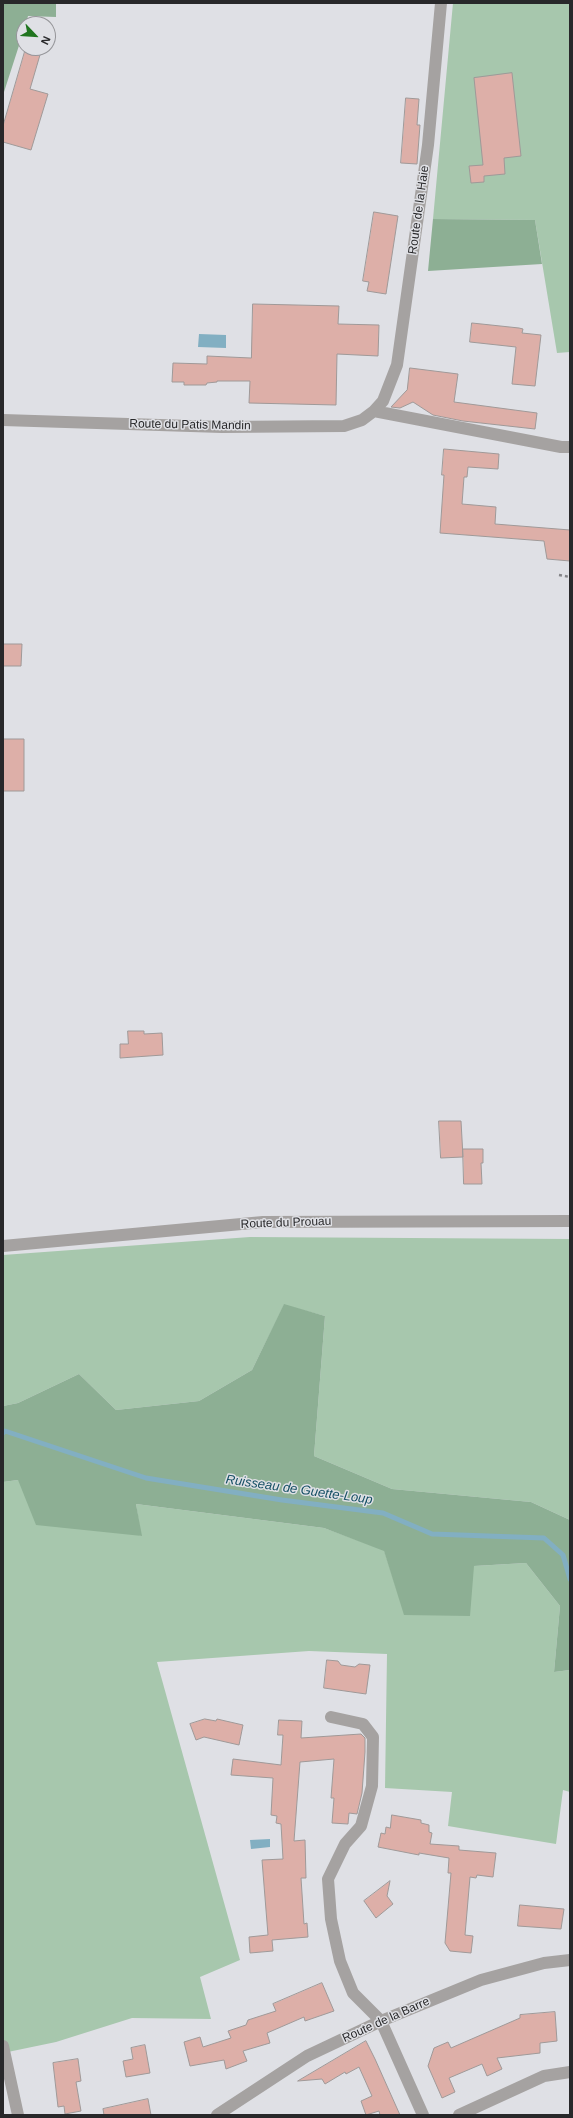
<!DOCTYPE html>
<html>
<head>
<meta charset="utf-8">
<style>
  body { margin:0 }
  #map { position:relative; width:573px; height:2118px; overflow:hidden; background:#dfe0e5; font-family:Helvetica,sans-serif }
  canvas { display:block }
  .frame { position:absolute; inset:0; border:4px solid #28282a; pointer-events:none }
  .north { position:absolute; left:16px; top:16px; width:40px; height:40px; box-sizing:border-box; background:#dfe0e5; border:1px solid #96969a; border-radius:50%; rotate:115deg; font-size:11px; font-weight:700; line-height:16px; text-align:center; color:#28282a }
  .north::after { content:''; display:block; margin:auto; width:14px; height:18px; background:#20741f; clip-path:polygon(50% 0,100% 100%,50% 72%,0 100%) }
</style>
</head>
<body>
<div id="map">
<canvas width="573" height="2118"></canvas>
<div class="frame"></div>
<div class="north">N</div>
</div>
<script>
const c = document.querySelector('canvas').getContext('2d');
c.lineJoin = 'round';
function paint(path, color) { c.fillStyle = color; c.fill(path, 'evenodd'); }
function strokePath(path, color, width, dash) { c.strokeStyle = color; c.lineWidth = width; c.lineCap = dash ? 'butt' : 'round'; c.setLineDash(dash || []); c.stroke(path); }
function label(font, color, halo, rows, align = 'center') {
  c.font = font + ' Helvetica,sans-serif'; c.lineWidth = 3; c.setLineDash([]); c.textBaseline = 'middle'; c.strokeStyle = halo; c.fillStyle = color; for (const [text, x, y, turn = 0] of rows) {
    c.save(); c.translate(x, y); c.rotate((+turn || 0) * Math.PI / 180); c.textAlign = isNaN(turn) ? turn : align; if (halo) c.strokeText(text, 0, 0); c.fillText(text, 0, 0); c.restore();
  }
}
paint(new Path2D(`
  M 453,3 L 570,3 L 570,352 L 557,353 L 535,220 L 433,219 Z
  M 250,1237 L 570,1239 L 570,1520 L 531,1502 L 392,1489 L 314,1456 L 325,1316 L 284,1305 L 252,1370 L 199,1401 L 116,1410 L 79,1374 L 18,1403 L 3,1406 L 3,1255 Z
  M 18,1480 L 141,1536 L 136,1504 L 324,1528 L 384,1550 L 405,1615 L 474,1566 L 526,1563 L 560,1606 L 554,1672 L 570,1670 L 570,1792 L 563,1790 L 556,1844 L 448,1826 L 452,1792 L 385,1788 L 387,1654 L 309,1651 L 157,1662 L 240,1960 L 200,1977 L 211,2019 L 132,2018 L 56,2042 L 3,2053 L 3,1482 Z`), '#a7c7ad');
paint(new Path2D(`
  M 3,3 L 56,3 L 56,17 L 28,16 L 26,24 L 24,24 L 24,30 L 4,92 Z
  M 433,219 L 535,220 L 542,264 L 428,271 Z
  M 284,1304 L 325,1316 L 314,1456 L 392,1489 L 531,1502 L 570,1520 L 570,1670 L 554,1672 L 560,1606 L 526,1563 L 474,1566 L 470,1616 L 404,1615 L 384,1551 L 324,1528 L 136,1504 L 142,1536 L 36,1525 L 18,1480 L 3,1482 L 3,1406 L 18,1403 L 79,1374 L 116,1410 L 199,1401 L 252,1370 Z`), '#8daf94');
paint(new Path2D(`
  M 199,334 L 226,335 L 226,348 L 198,347 Z
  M 270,1839 L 270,1847 L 251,1849 L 250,1840 Z`), '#82afc2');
strokePath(new Path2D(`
  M 3,1433 L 5,1431 L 146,1478 L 282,1500 L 383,1513 L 432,1534 L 544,1538 L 563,1555 L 570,1579`), '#82afc2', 5);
const building = new Path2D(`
  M 26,48 L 42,48 L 30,89 L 48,94 L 31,150 L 3,142 L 3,126 Z
  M 512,73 L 521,156 L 504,158 L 505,174 L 484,176 L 484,182 L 471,183 L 469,166 L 483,165 L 474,78 Z
  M 406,98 L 419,99 L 417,125 L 420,125 L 417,164 L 401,163 Z
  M 374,212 L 398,216 L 386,294 L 367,291 L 369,282 L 363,281 Z
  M 253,304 L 339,306 L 338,324 L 379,325 L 378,356 L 337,354 L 336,405 L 249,403 L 250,381 L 217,381 L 217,382 L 207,383 L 206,385 L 184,385 L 184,382 L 172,382 L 173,363 L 207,364 L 207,356 L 251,358 Z
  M 472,323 L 519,328 L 523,329 L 522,333 L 541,335 L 535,386 L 512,384 L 516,347 L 470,342 Z
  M 410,368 L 458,374 L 454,402 L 537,413 L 535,429 L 463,421 L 433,415 L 413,402 L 400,408 L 391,407 L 407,390 Z
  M 444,449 L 499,454 L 498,469 L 468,467 L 467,477 L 464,477 L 462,504 L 496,507 L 495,524 L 570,530 L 570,561 L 547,559 L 544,541 L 440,533 L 444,475 L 442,475 Z
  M 3,644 L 22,644 L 21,666 L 3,666 Z
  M 3,739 L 24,739 L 24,791 L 3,791 Z
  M 128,1031 L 144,1031 L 144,1034 L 162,1033 L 163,1055 L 120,1058 L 120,1044 L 128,1044 Z
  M 439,1121 L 461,1121 L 463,1157 L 441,1158 Z
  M 463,1149 L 483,1149 L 483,1163 L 481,1163 L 482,1184 L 464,1184 Z
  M 327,1660 L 338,1661 L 341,1665 L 355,1667 L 359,1664 L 370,1665 L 366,1694 L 324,1688 Z
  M 205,1719 L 216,1721 L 217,1719 L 243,1725 L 239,1745 L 204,1737 L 196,1740 L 190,1724 Z
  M 279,1720 L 302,1721 L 301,1738 L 361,1734 L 365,1738 L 365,1752 L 362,1793 L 357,1814 L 349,1813 L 348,1824 L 332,1823 L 334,1798 L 331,1798 L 334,1759 L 300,1762 L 294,1841 L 305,1840 L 306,1878 L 301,1878 L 304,1924 L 307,1923 L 308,1937 L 272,1940 L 273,1951 L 250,1953 L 249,1937 L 268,1935 L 262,1860 L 283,1859 L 281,1824 L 276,1823 L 277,1816 L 271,1815 L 273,1778 L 231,1775 L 233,1759 L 281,1765 L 283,1735 L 278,1735 Z
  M 392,1815 L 421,1820 L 421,1823 L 429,1825 L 429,1832 L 432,1833 L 430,1844 L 459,1846 L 459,1850 L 496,1853 L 493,1877 L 477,1875 L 476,1878 L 470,1877 L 465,1935 L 473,1936 L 471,1953 L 450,1951 L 445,1943 L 451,1873 L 448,1873 L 449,1858 L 419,1853 L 419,1855 L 378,1847 L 381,1833 L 385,1834 L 386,1827 L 390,1828 Z
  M 390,1881 L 387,1896 L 393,1904 L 376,1918 L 364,1901 Z
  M 520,1905 L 564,1909 L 561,1929 L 518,1926 Z
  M 322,1983 L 334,2011 L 305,2021 L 304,2017 L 267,2033 L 270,2043 L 243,2051 L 247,2061 L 226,2069 L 224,2060 L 190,2066 L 184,2042 L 200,2037 L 203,2047 L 231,2038 L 228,2031 L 246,2025 L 248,2020 L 276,2011 L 273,2004 Z
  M 555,2012 L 557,2041 L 540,2043 L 540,2053 L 497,2058 L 502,2069 L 487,2076 L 482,2064 L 449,2078 L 455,2092 L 442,2098 L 428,2066 L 434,2048 L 448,2042 L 451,2048 L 520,2018 L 520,2015 Z
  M 366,2041 L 375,2059 L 400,2115 L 380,2115 L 379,2111 L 366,2115 L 361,2101 L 372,2096 L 359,2067 L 346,2074 L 345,2072 L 325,2084 L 322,2079 L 298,2081 Z
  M 145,2045 L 150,2073 L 126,2077 L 123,2061 L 133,2059 L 131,2048 Z
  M 78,2059 L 81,2081 L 76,2082 L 81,2111 L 65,2114 L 64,2106 L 58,2107 L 53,2063 Z
  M 148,2099 L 151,2115 L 104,2115 L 103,2109 Z`);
paint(building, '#ddafa8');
strokePath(building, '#9f9998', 1);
strokePath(new Path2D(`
  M 559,575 L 570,577`), '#848488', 2.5, [3, 3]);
strokePath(new Path2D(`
  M 374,411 L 561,447 L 570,447
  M 3,420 L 222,427 L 344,426 L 362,420 L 374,411 L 383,401 L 397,365 L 428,145 L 441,3
  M 3,1246 L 263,1222 L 570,1221
  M 331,1717 L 363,1724 L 373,1737 L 372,1786 L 361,1826 L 345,1844 L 328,1879 L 331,1919 L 340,1961 L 353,1993 L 381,2021 L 423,2115
  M 3,2046 L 18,2115
  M 217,2115 L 307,2056 L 381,2021 L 481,1980 L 544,1963 L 570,1960
  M 459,2115 L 544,2076 L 570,2072`), '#a5a2a1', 12);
label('12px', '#28282a', '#dfe0e5', [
  ["Route de la Haie",419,210,-82],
  ["Route du Patis Mandin",190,425,1],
  ["Route du Prouau",286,1223,-2],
  ["Route de la Barre",386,2020,-24]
]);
label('italic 13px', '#134e63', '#dfe0e5', [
  ["Ruisseau de Guette-Loup",299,1490,8]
]);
</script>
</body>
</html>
